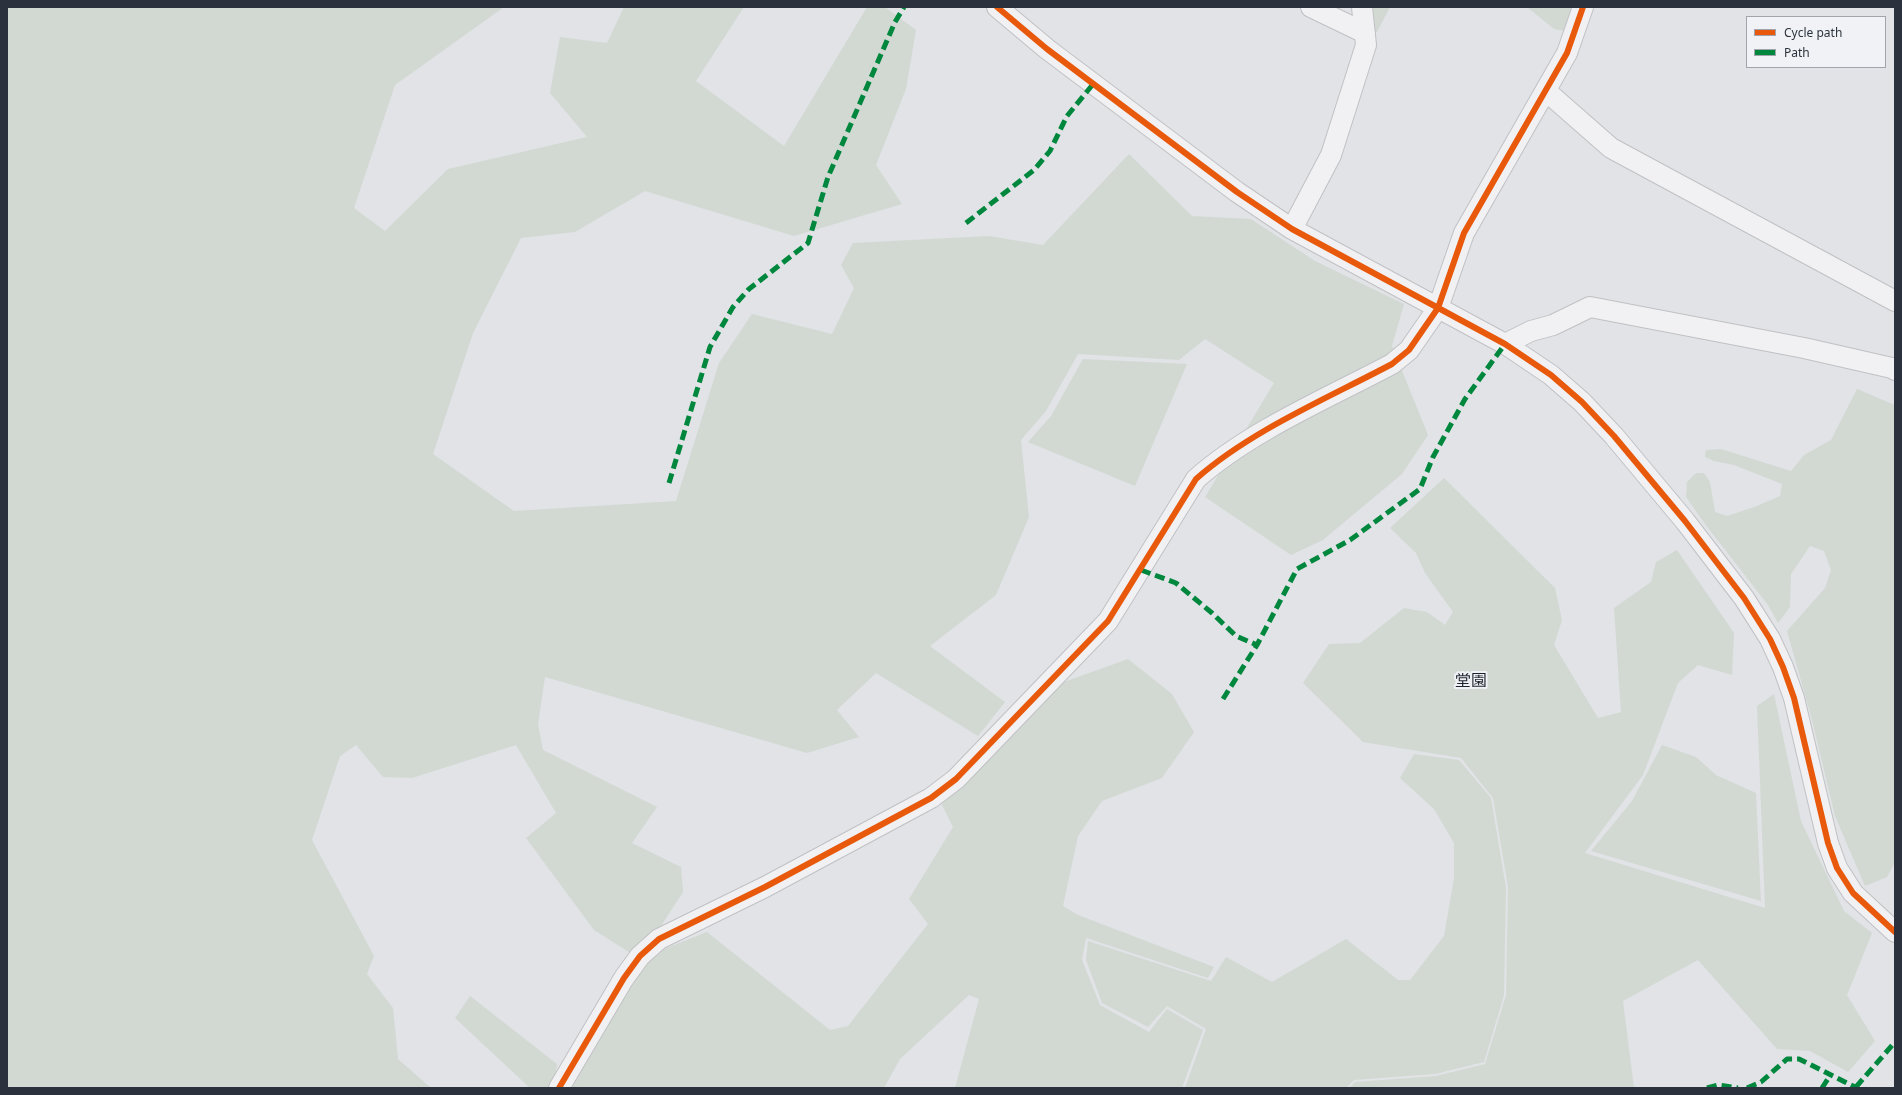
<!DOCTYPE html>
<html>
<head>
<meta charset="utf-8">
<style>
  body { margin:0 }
  #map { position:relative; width:1902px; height:1095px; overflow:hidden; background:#e1e3e6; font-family:"Noto Sans",sans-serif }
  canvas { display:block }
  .frame { position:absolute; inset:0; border:8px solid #2b323d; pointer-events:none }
  .legend { position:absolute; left:1746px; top:16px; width:140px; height:52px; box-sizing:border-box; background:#f0f2f5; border:1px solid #a1a5ab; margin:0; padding:5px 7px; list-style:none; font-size:12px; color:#2b323d }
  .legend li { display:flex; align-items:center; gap:8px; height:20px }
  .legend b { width:20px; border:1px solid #a1a5ab }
</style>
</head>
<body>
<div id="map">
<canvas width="1902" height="1095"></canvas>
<div class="frame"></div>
<ul class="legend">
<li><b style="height:5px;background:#e8590c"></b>Cycle path</li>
<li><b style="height:5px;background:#00873e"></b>Path</li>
</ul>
</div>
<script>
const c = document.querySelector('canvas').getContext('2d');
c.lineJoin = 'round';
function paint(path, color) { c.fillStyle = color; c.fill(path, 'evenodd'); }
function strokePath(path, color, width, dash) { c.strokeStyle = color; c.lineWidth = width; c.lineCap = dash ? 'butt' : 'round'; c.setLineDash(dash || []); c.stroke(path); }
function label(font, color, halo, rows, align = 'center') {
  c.font = font + ' "Noto Sans","Noto Sans JP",sans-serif'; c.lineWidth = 4; c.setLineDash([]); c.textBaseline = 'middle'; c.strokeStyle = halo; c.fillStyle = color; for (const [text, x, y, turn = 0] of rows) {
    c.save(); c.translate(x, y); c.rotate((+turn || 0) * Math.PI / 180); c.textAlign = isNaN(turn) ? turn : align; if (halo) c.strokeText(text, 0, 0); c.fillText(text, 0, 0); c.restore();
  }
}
paint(new Path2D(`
  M 7,7 L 504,7 L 395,85 L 354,208 L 385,231 L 448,169 L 587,137 L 550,93 L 560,37 L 607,43 L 624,7 L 744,7 L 696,81 L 784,146 L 867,7 L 885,7 L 916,30 L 906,89 L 876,165 L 902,204 L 794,236 L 645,191 L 575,232 L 521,238 L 473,333 L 433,454 L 514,511 L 676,501 L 719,363 L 752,314 L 832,334 L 854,288 L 841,265 L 853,243 L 989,236 L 1043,245 L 1129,154 L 1192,216 L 1251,219 L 1315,261 L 1404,304 L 1392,346 L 1428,435 L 1402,474 L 1323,540 L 1291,555 L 1205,497 L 1274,383 L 1205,339 L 1179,360 L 1078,354 L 1046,411 L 1021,440 L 1029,517 L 996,595 L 930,646 L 1005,702 L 978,736 L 876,673 L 837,710 L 859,737 L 807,753 L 545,677 L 538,724 L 543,750 L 657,807 L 632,843 L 681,867 L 683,892 L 659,929 L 632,954 L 594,930 L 526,838 L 556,813 L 516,745 L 412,778 L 383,777 L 356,745 L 340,756 L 312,840 L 374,956 L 367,974 L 393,1008 L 398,1059 L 431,1088 L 7,1088 Z
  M 1369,7 L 1390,7 L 1377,32 L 1371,29 Z
  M 1527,7 L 1577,7 L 1566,31 L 1554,29 Z
  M 1083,359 L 1187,364 L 1135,486 L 1028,442 L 1051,416 Z
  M 1857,389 L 1895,405 L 1895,862 L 1887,877 L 1865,886 L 1835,816 L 1812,720 L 1787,631 L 1825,588 L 1831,570 L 1824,551 L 1810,546 L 1791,574 L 1790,607 L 1778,623 L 1768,605 L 1705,524 L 1686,497 L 1687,482 L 1696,473 L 1704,473 L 1710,482 L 1715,512 L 1727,516 L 1757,506 L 1780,496 L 1782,484 L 1734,465 L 1714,461 L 1705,457 L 1706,450 L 1721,449 L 1791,471 L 1804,455 L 1831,440 Z
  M 1444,478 L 1555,588 L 1562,620 L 1554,645 L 1598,718 L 1621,712 L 1614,608 L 1651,582 L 1656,562 L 1677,550 L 1734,633 L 1732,675 L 1698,665 L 1678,683 L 1643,775 L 1585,853 L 1765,908 L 1757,706 L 1774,694 L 1801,821 L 1844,911 L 1872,933 L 1847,995 L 1875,1041 L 1848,1072 L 1810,1051 L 1777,1049 L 1698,960 L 1623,1001 L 1634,1088 L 1349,1088 L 1355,1082 L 1436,1076 L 1485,1064 L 1506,995 L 1508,887 L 1493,798 L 1461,758 L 1363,742 L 1303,683 L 1329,644 L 1360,643 L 1404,608 L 1427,612 L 1445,625 L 1453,612 L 1425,573 L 1416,553 L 1390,528 Z
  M 1128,659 L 1172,694 L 1194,732 L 1162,778 L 1102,801 L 1078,836 L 1063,906 L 1078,915 L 1214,967 L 1208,978 L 1086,938 L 1082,960 L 1100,1005 L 1149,1032 L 1167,1009 L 1203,1030 L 1182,1088 L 955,1088 L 979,999 L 969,995 L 900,1059 L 884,1088 L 571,1088 L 640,970 L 664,949 L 707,932 L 830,1030 L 848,1026 L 928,924 L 909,899 L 953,827 L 941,803 L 971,771 L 1064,682 Z
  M 1662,745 L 1696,757 L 1716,775 L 1756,793 L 1761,901 L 1591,851 L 1632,801 Z
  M 1414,754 L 1459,760 L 1491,798 L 1506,888 L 1504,995 L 1484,1062 L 1435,1074 L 1354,1080 L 1346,1088 L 1185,1088 L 1206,1029 L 1167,1006 L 1148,1027 L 1102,1003 L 1086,960 L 1088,941 L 1211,981 L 1226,957 L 1272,982 L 1346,939 L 1398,980 L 1410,980 L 1444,936 L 1454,878 L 1454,843 L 1434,809 L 1400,778 Z
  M 470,996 L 557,1064 L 555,1080 L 549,1088 L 530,1088 L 455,1018 Z`), '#d2d9d3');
const minor = new Path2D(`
  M 997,7 L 1047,49 L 1237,192 L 1292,229 L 1505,344 L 1551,375 L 1582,402 L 1614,436 L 1685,521 L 1744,598 L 1770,639 L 1783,667 L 1794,698 L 1828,843 L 1837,868 L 1853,893 L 1895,932
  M 1311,7 L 1365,33
  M 1546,91 L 1611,148 L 1895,301
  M 1292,229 L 1331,155 L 1366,45 L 1362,7
  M 1505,344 L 1531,331 L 1553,325 L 1590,307 L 1804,348 L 1892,368 L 1895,370
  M 559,1088 L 624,978 L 640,956 L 659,939 L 765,887 L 931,798 L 956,779 L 1108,621 L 1196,479 C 1250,431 1328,398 1392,364 L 1409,350 L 1438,308 L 1464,233 L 1567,53 L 1583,7`);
strokePath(minor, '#c0c1c4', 22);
strokePath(minor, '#f1f1f3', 20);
strokePath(new Path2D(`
  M 966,223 L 1034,170 L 1050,151 L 1067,116 L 1094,83
  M 669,483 L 710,347 L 733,307 L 749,289 L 808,243 L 828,177 L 895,22 L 904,7
  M 1141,570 L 1176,583 L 1212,613 L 1236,636 L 1257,645
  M 1223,699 L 1257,645 L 1297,569 L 1350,540 L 1420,489 L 1433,457 L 1465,399 L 1505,344
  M 1856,1087 L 1895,1042
  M 1707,1088 L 1718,1085 L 1738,1088
  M 1747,1088 L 1761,1082 L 1787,1059 L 1799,1059 L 1857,1088
  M 1822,1088 L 1831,1074`), '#00873e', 5, [10, 5]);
strokePath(new Path2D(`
  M 997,7 L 1047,49 L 1237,192 L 1292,229 L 1505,344 L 1551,375 L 1582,402 L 1614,436 L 1685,521 L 1744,598 L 1770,639 L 1783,667 L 1794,698 L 1828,843 L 1837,868 L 1853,893 L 1895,932
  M 559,1088 L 624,978 L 640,956 L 659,939 L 765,887 L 931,798 L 956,779 L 1108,621 L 1196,479 C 1250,431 1328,398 1392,364 L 1409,350 L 1438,308 L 1464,233 L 1567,53 L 1583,7`), '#e8590c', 6);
label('16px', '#1d232e', '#f0f2f5', [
  ["堂園",1471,681]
]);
</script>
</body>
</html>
